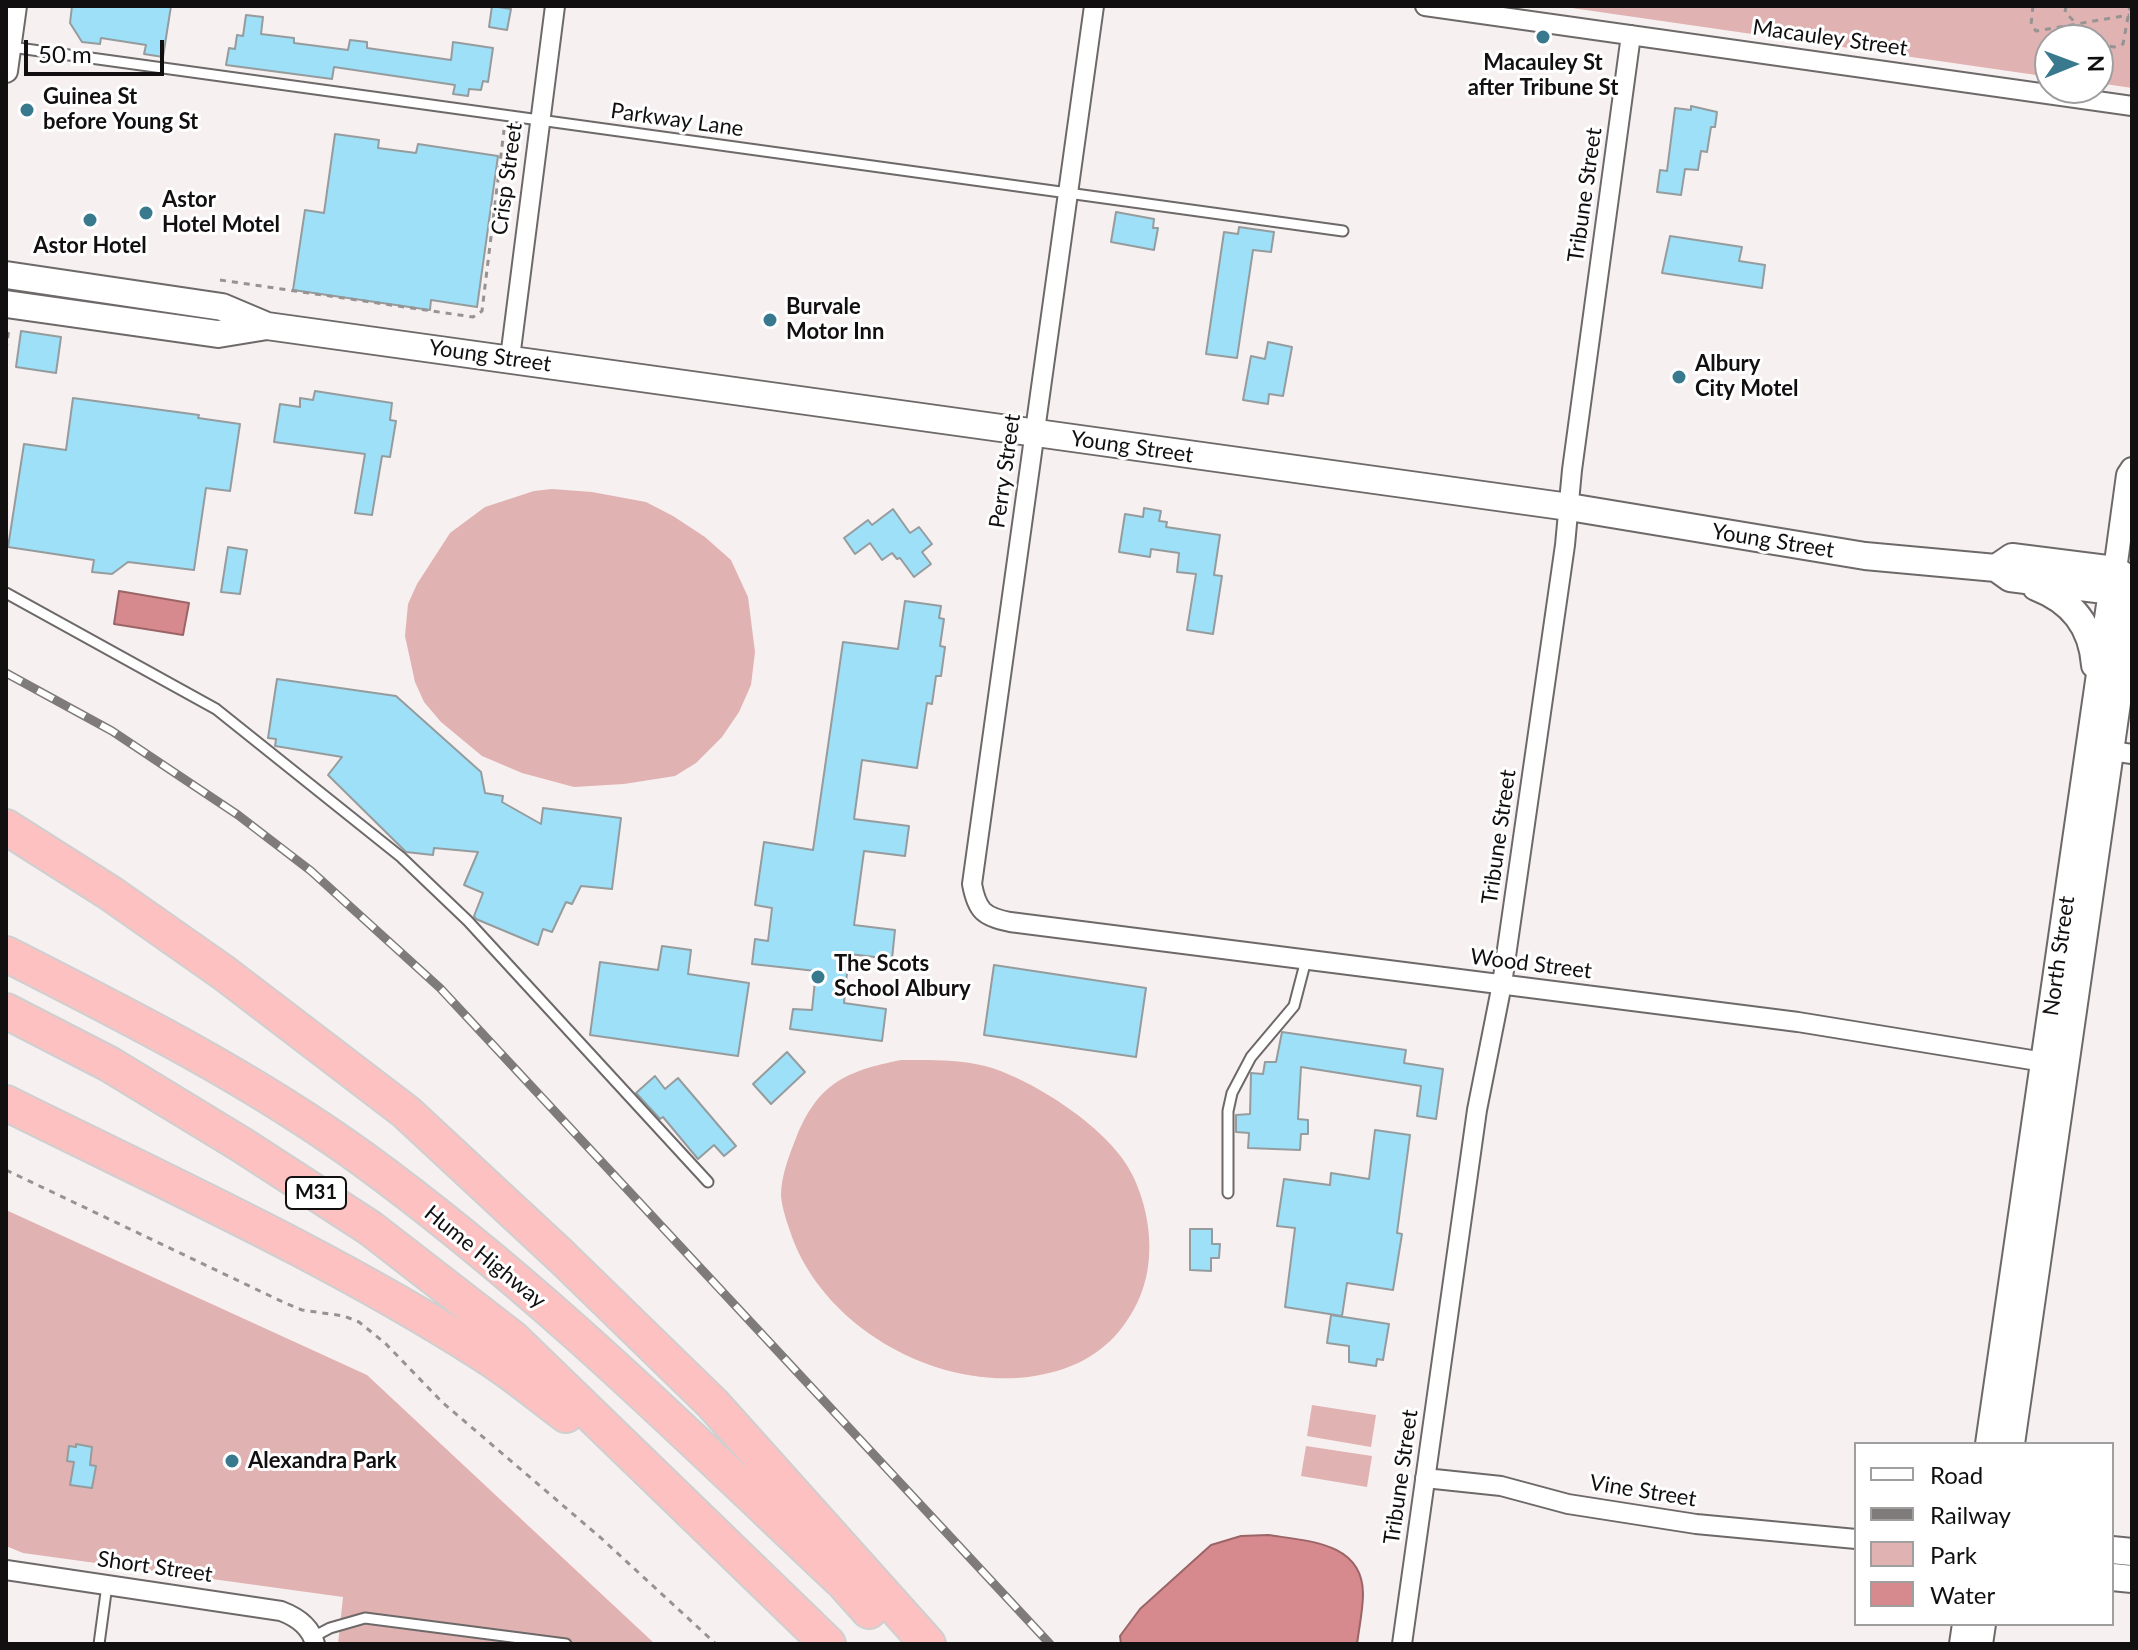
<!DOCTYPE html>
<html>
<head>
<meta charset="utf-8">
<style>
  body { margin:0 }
  #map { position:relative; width:2138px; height:1650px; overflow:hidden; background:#f7f0f0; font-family:Lato,sans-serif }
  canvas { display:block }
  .frame { position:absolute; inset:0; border:8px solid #110f0f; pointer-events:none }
  .legend { position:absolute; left:1854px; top:1442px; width:260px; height:184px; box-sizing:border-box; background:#fff; border:2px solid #a09f9f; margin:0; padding:10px 14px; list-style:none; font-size:24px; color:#110f0f }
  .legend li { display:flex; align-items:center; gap:16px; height:40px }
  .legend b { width:40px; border:2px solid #a09f9f }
  .north { position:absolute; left:2034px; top:24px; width:80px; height:80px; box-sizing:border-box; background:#fff; border:2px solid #a09f9f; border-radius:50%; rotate:89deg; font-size:22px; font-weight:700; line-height:32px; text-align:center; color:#110f0f }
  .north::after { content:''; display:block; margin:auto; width:28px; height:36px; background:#39798d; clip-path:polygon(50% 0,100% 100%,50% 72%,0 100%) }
  .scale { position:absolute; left:24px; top:40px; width:140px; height:36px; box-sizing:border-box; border:4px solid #110f0f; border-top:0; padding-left:10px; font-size:24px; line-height:28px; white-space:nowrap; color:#110f0f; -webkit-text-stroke:6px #fff; paint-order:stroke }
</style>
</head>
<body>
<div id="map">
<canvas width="2138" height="1650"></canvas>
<div class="frame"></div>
<ul class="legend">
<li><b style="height:10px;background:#fff"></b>Road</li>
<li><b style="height:10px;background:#7f7b7b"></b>Railway</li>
<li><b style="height:22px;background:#e1b2b2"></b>Park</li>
<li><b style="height:22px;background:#d68a8d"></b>Water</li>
</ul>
<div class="north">N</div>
<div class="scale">50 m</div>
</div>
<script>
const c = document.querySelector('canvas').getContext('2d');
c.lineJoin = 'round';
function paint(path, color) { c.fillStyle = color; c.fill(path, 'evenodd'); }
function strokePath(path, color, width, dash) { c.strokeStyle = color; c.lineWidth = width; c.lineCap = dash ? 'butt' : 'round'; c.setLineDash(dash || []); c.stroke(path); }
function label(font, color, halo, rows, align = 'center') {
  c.font = font + ' Lato,sans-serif'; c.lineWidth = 6; c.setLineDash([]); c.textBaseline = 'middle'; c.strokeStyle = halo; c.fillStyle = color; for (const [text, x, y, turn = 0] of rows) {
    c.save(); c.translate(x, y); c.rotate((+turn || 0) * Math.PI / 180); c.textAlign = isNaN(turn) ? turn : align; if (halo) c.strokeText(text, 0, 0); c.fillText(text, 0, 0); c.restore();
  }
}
paint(new Path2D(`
  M 1558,6 L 2132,6 L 2132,88 L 2098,83 L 2098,40 L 2050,40 L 2050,77 Z
  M 552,489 L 592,492 L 646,502 L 673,516 L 705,537 L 731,560 L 748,597 L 755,652 L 751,685 L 739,712 L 722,737 L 696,763 L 675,776 L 624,784 L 574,787 L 522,773 L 482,756 L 441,722 L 424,702 L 415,682 L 405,636 L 408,604 L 417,584 L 450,533 L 485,507 L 534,491 Z
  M 901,1060 C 930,1060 957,1059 985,1066 C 1033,1079 1112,1130 1133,1176 C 1151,1214 1156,1261 1139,1299 C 1124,1332 1100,1356 1066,1368 C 963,1405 829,1338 792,1237 C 788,1225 782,1209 781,1196 C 781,1176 789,1156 796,1138 C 818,1083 846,1071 901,1060 Z
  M 6,1210 L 367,1375 L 655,1644 L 338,1644 L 343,1597 L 23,1553 L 6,1546 Z
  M 1312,1405 L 1376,1415 L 1371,1447 L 1307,1436 Z
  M 1306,1446 L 1372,1456 L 1367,1487 L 1301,1476 Z`), '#e1b2b2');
const water = new Path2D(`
  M 119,591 L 189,603 L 183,635 L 114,624 Z
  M 1268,1535 C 1307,1541 1363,1542 1363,1594 C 1363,1610 1359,1628 1357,1644 L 1121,1644 L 1120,1636 L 1140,1609 L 1211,1545 L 1241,1536 Z`);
paint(water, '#d68a8d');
strokePath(water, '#9b6567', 2);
const building = new Path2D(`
  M 72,6 L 171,6 L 163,57 L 144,54 L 146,45 L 101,38 L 100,44 L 82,42 L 70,23 Z
  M 492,6 L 511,9 L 507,30 L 489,27 Z
  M 246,15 L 263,17 L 261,34 L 294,38 L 294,43 L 348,50 L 350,40 L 367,42 L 367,48 L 451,60 L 453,42 L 493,48 L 488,82 L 483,81 L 481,90 L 469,89 L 468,96 L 453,94 L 455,85 L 334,67 L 332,79 L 226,65 L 229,48 L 235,49 L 237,35 L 243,36 Z
  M 1691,106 L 1717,112 L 1715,127 L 1711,127 L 1707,152 L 1701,151 L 1698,170 L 1685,169 L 1681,195 L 1657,192 L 1660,170 L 1667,171 L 1675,108 L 1691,110 Z
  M 335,134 L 379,140 L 378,148 L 416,153 L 418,144 L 498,156 L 477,307 L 431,300 L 430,310 L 293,290 L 305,210 L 324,213 Z
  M 1116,212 L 1154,219 L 1153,228 L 1158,228 L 1154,250 L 1111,242 Z
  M 1239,227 L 1274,232 L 1271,252 L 1253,250 L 1237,358 L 1206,354 L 1224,232 L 1238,234 Z
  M 1670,236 L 1742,247 L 1739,261 L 1765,265 L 1762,288 L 1662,273 Z
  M 21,331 L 61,337 L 56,373 L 16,367 Z
  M 1268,342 L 1292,347 L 1283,396 L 1269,394 L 1268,404 L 1243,400 L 1251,356 L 1265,359 Z
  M 315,391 L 392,403 L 390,420 L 396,421 L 390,457 L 382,456 L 372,515 L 355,513 L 365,454 L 274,442 L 280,404 L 300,407 L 300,398 L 313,400 Z
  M 73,398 L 199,415 L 198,418 L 240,424 L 230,491 L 206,488 L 194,570 L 128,562 L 112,574 L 92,572 L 94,560 L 8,547 L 24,444 L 66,450 Z
  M 1144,508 L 1161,511 L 1159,521 L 1167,522 L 1166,527 L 1220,535 L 1214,575 L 1222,576 L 1213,634 L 1187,630 L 1196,574 L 1177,572 L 1179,553 L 1151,549 L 1150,557 L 1119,552 L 1125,514 L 1143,517 Z
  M 893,509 L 910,533 L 919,527 L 932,544 L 922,552 L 931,564 L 914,577 L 900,558 L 897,559 L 892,553 L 882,560 L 870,543 L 855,554 L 844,538 L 868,520 L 872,525 Z
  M 228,547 L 247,550 L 240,594 L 221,592 Z
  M 905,601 L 941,606 L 939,618 L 944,619 L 940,646 L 945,647 L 941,676 L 936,676 L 932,704 L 927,703 L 917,768 L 862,760 L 854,819 L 909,826 L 905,856 L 864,851 L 854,925 L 895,930 L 892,959 L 849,954 L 844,1003 L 886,1009 L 882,1041 L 790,1029 L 793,1009 L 812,1010 L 816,971 L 752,964 L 755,939 L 768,941 L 772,908 L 755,905 L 764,842 L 813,850 L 843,642 L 898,649 Z
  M 277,679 L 396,696 L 481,772 L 485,793 L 503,796 L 502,802 L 541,824 L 543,808 L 621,818 L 612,889 L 581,886 L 572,904 L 566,902 L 552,932 L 543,929 L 538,945 L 476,919 L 474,916 L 483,893 L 464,885 L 478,852 L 434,848 L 433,855 L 406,852 L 328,775 L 342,757 L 275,746 L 276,739 L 268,738 Z
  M 662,946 L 691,950 L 688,974 L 749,983 L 738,1056 L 590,1035 L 600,962 L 658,970 Z
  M 994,965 L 1146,988 L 1136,1057 L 984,1035 Z
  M 1282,1032 L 1406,1050 L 1404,1063 L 1443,1069 L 1436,1119 L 1417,1116 L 1421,1086 L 1301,1067 L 1298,1119 L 1308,1120 L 1308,1134 L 1301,1134 L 1300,1150 L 1248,1148 L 1249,1133 L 1236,1132 L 1236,1115 L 1250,1114 L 1251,1073 L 1263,1074 L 1265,1062 L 1276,1062 Z
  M 787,1052 L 805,1072 L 771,1104 L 753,1084 Z
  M 655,1076 L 665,1089 L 678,1078 L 736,1146 L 724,1156 L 714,1145 L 698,1159 L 663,1117 L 660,1119 L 636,1093 Z
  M 1375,1130 L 1410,1135 L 1397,1233 L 1402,1234 L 1393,1290 L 1347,1283 L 1342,1316 L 1285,1307 L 1295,1228 L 1277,1226 L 1284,1179 L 1330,1185 L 1331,1173 L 1369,1179 Z
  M 1190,1229 L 1212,1229 L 1212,1244 L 1220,1244 L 1219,1258 L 1211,1258 L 1211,1271 L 1190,1270 Z
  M 1331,1315 L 1389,1324 L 1383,1360 L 1377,1359 L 1376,1366 L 1349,1362 L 1349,1346 L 1327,1343 Z
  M 76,1444 L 92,1447 L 90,1465 L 96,1466 L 92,1488 L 70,1485 L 74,1462 L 67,1461 L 69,1446 L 76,1447 Z`);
paint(building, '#9de0f7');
strokePath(building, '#969c9e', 2);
const service = new Path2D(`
  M 11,47 L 1343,231
  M 6,593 L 216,709 L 401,857 L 468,921 L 708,1182
  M 1228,1193 L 1228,1111 L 1232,1093 L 1251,1057 L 1294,1006 L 1306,960
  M 313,1637 L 330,1628 L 365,1618 L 566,1644
  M 99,1644 L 107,1585`);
const minor = new Path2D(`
  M 1094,6 L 972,884 C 977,911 984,917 1010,922 L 1798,1022 L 2044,1062
  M 1425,6 L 2132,106
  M 510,358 L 555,6
  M 2111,751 L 2132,754
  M 1425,1478 L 1501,1486 L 1568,1504 L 1696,1524 L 1856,1539
  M 6,1570 L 281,1611 C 297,1617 311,1627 315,1644
  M 1402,1644 L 1477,1110 L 1502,984 L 1565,545 L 1572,470 L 1631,35`);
const tertiary = new Path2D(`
  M 6,71 L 15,6
  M 2115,570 L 2128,475 L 2132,469
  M 1961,1644 L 1964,1624
  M 1981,1644 L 1984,1624`);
const secondary = new Path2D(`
  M 6,275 L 222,307 L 267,326 L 1569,507 L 1865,556 L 1996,568 L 2010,578 L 2112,591 L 2132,583
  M 6,304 L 218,334 L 267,326
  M 1996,568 L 2012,557 L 2115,570 L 2129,579
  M 2036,587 C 2072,601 2092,626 2095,665
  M 1989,1444 L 2115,570
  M 2011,1444 L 2132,598
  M 2112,1550 L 2132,1552
  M 2112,1577 L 2132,1579`);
const motorway = new Path2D(`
  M 6,827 L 110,893 L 224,973 L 406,1112 L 562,1257 L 713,1404 L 928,1644
  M 6,954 C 128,1016 251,1078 363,1159 C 536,1285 688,1436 844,1583 L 869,1611
  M 6,1011 L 109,1064 L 242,1145 L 370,1228 L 512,1338 L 828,1644
  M 6,1103 C 167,1183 331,1257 483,1354 C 512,1372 539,1395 566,1415`);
strokePath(service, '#6e6969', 13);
strokePath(minor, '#6e6969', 22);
strokePath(tertiary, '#6e6969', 26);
strokePath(secondary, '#6e6969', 30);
strokePath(motorway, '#cfcfcf', 38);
strokePath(new Path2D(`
  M 2033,6 L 2031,25 L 2036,31 L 2129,15
  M 2066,6 L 2065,12 L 2092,40
  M 2098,44 L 2114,47 L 2123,44 L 2130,6
  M 220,280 L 473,317 L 482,311 L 504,130
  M 6,350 L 9,328
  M 6,1170 L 285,1303 L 302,1310 L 344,1316 L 359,1322 L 385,1343 L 442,1402 L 601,1538 L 716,1644`), '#989393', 3, [6, 6]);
strokePath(service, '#fff', 9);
strokePath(minor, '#fff', 18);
strokePath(tertiary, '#fff', 22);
strokePath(secondary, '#fff', 26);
strokePath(motorway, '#fec1c2', 34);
const rail = new Path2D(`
  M 6,673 L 112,731 L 238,815 L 311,871 L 440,988 L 1050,1644`);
strokePath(rail, '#7f7b7b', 9);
strokePath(rail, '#fff', 6, [18]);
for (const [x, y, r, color] of [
  [1543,37,8,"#39798d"],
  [27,110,8,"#39798d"],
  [146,213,8,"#39798d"],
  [90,220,8,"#39798d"],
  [770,320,8,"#39798d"],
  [1679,377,8,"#39798d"],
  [818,977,8,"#39798d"],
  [232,1461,8,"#39798d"]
]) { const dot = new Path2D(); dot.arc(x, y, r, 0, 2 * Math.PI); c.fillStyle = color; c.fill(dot); strokePath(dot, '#fff', 3); }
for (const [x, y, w] of [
  [316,1193,60]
]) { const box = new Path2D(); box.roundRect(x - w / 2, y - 16, w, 32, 6); c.fillStyle = '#fff'; c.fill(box); strokePath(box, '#110f0f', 2); }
label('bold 20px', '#110f0f', null, [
  ["M31",316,1193]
]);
label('22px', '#110f0f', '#fff', [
  ["Macauley Street",1830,38,8],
  ["Parkway Lane",677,120,8],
  ["Crisp Street",507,179,-82],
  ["Tribune Street",1585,195,-82],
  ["Young Street",490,356,8],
  ["Young Street",1132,447,8],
  ["Perry Street",1005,471,-82],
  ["Young Street",1773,541,9],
  ["Tribune Street",1499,837,-82],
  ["North Street",2059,956,-82],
  ["Wood Street",1531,964,7],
  ["Hume Highway",485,1257,39],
  ["Tribune Street",1401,1477,-82],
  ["Vine Street",1643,1491,9],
  ["Short Street",155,1567,8]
]);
label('bold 22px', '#110f0f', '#fff', [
  ["Macauley St",1543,63,"center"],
  ["after Tribune St",1543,88,"center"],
  ["Guinea St",43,97],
  ["before Young St",43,122],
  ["Astor",162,200],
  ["Hotel Motel",162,225],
  ["Astor Hotel",90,246,"center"],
  ["Burvale",786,307],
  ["Motor Inn",786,332],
  ["Albury",1695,364],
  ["City Motel",1695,389],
  ["The Scots",834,964],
  ["School Albury",834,989],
  ["Alexandra Park",248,1461]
], 'left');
</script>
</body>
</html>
